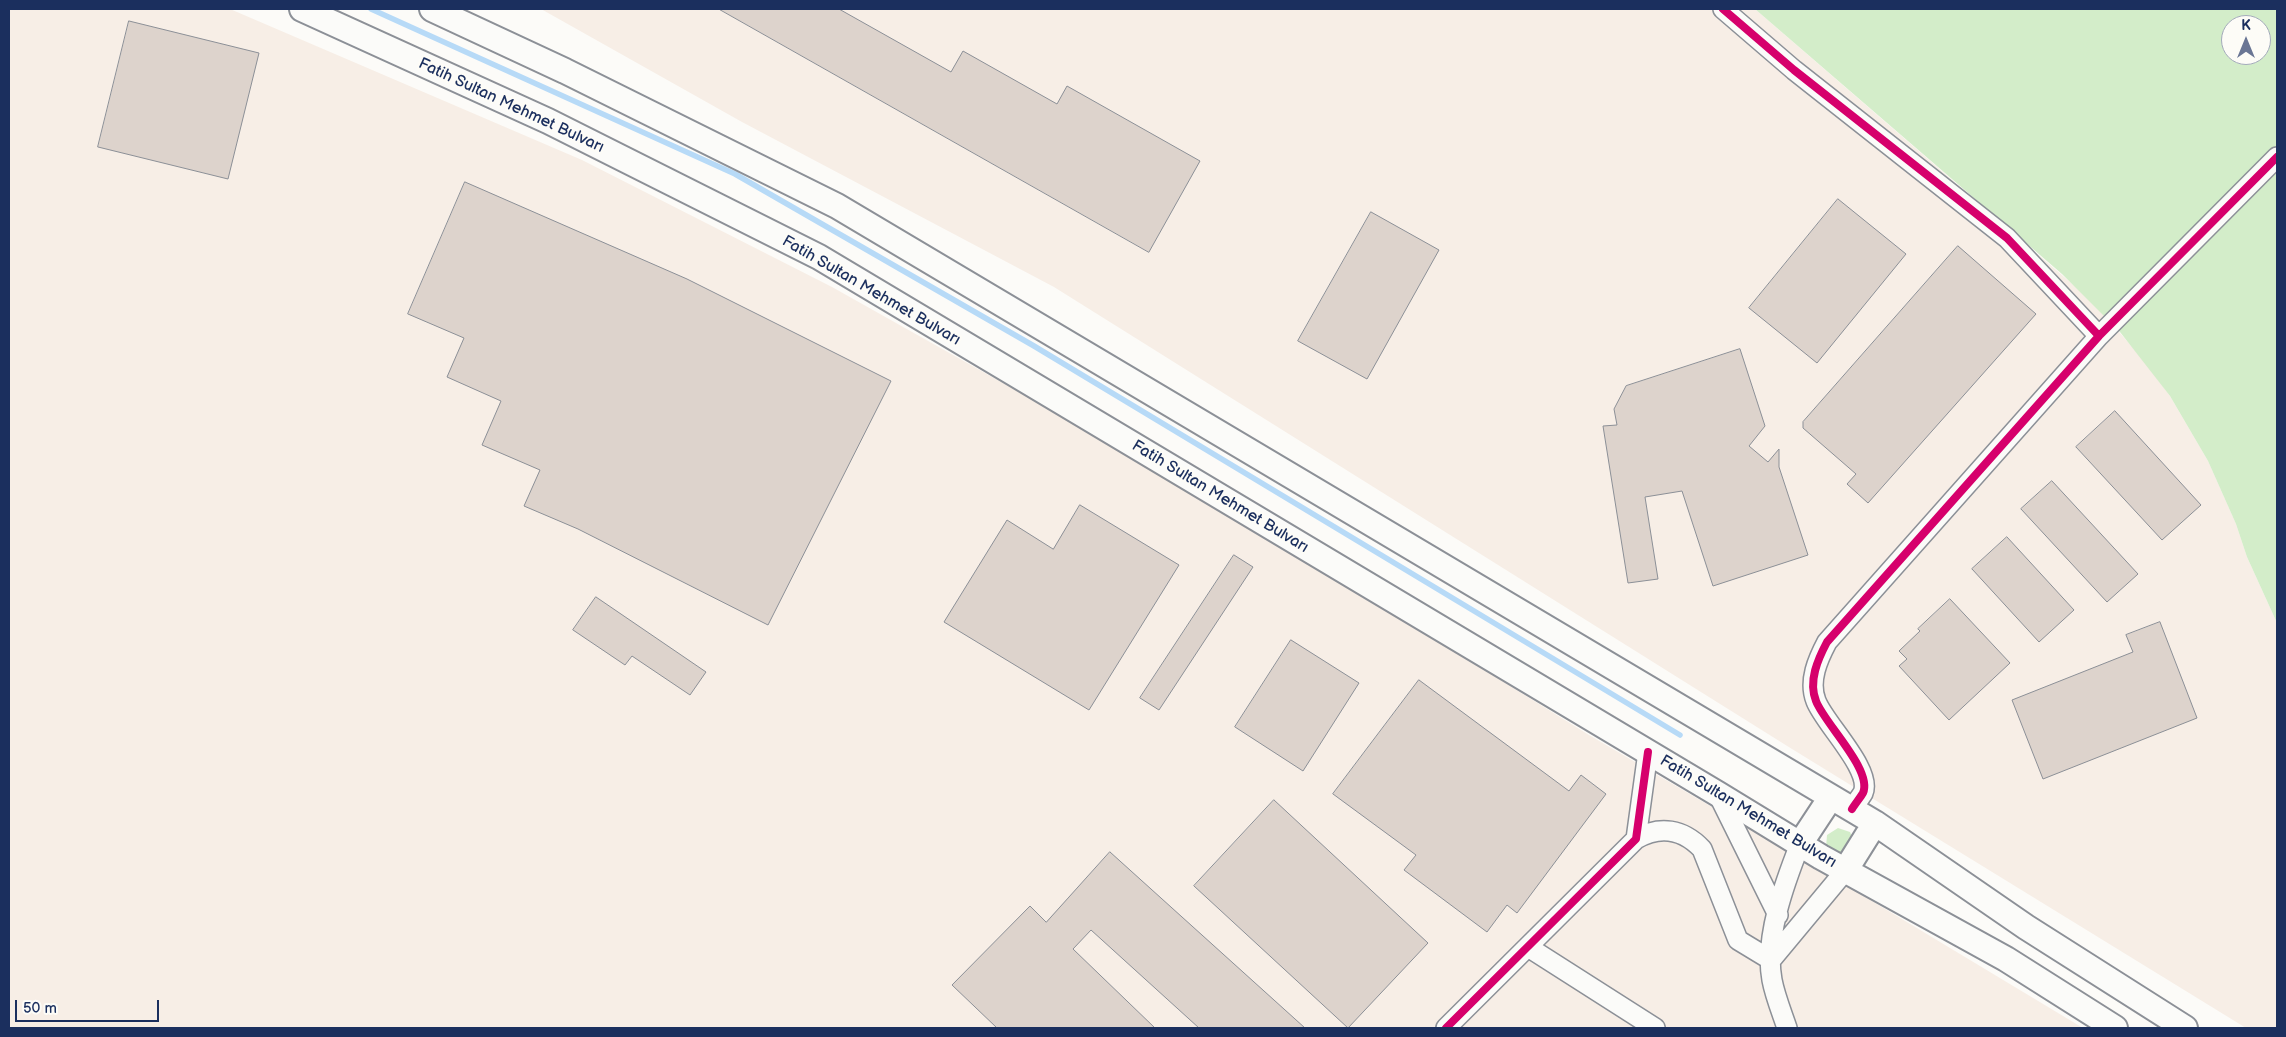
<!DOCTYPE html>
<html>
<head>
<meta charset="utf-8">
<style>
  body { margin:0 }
  #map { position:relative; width:2286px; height:1037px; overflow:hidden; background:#fcfbf8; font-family:"Balsamiq Sans",sans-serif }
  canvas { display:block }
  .frame { position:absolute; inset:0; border:10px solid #1b2f5e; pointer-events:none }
  .north { position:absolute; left:2221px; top:15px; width:50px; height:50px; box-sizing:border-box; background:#fdfcf7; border:1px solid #a3aaba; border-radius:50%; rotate:0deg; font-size:14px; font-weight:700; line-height:20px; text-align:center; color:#1b2f5e }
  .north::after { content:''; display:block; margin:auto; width:18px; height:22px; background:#6a7694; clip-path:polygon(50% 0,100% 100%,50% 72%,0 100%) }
  .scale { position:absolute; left:15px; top:1000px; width:144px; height:22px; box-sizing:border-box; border:2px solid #1b2f5e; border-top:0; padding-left:6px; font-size:15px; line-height:18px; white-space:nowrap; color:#1b2f5e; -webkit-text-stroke:4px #fdfcf7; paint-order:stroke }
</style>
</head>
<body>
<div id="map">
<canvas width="2286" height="1037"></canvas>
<div class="frame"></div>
<div class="north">K</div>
<div class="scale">50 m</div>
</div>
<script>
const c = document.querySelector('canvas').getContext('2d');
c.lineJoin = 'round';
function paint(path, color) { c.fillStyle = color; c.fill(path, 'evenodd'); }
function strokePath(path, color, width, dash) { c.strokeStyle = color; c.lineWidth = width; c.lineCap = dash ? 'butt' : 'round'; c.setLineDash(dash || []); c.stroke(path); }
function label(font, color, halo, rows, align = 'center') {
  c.font = font + ' "Balsamiq Sans",sans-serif'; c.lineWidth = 5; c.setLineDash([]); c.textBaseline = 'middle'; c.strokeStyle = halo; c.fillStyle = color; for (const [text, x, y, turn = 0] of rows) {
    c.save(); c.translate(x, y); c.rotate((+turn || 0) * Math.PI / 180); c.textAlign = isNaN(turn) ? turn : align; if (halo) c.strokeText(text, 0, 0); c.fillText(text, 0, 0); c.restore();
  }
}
paint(new Path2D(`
  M 9,9 L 230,9 L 582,160 L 832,287 L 1042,405 L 1354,589 L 1589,735 L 1852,889 L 2083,1028 L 9,1028 Z
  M 541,9 L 1755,9 L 2093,302 L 2146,363 L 2170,396 L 2208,461 L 2236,524 L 2247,557 L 2277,623 L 2277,1028 L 2246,1028 L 1792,749 L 1054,287 L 742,122 Z`), '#f7eee6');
paint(new Path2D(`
  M 1755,9 L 2277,9 L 2277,623 L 2247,557 L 2236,524 L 2208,461 L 2170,396 L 2120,332 L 2062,274 ZM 2231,25 L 2261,25 L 2261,55 L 2231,55 Z
  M 1838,828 L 1850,832 L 1854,841 L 1841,856 L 1826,848 L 1827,835 Z`), '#d3edc9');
strokePath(new Path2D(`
  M 371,9 L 735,174 L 1034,346 L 1680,735`), '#b7daf7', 5.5);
const building = new Path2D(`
  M 719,9 L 839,9 L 951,72 L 963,51 L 1057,104 L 1067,86 L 1200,161 L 1149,252 Z
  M 129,21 L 259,53 L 228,179 L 98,147 Z
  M 465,182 L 687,279 L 891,381 L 768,625 L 578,529 L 524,506 L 540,470 L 482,445 L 501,401 L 447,377 L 464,338 L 408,314 Z
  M 1838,199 L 1906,254 L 1817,363 L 1749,308 Z
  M 1371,212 L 1439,250 L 1367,379 L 1298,341 Z
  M 1958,246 L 2036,314 L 1868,503 L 1847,484 L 1856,474 L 1803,428 L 1803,422 Z
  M 1740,349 L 1765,426 L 1749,446 L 1768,462 L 1779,449 L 1779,467 L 1808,555 L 1713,586 L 1682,491 L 1645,497 L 1658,579 L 1628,583 L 1603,426 L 1617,425 L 1614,409 L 1626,386 Z
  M 2115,411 L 2201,505 L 2162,540 L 2076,447 Z
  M 2052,481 L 2138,574 L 2107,602 L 2021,509 Z
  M 1080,505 L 1179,565 L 1089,710 L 944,622 L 1007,520 L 1053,549 Z
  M 2007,537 L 2074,610 L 2039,642 L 1972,569 Z
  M 1234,555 L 1253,567 L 1159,710 L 1140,698 Z
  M 596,597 L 706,672 L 690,695 L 632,656 L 625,665 L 573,630 Z
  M 1950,599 L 2010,663 L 1949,720 L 1899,666 L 1907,659 L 1899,651 L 1920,631 L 1918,629 Z
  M 2160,622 L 2197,718 L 2043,779 L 2012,700 L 2133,652 L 2126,635 Z
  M 1291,640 L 1359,683 L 1303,771 L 1235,727 Z
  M 1419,680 L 1569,791 L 1581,775 L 1606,794 L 1517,913 L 1507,905 L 1487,932 L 1404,870 L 1416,855 L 1333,794 Z
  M 1274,800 L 1428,943 L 1348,1028 L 1194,886 Z
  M 1110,852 L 1305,1028 L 1199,1028 L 1091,930 L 1073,949 L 1155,1028 L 997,1028 L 952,985 L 1030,906 L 1046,922 Z`);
paint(building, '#ddd3cc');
strokePath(building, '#8c9097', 1);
const minor = new Path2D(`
  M 1723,9 L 1794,70 L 2007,238 L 2099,336
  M 1718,794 L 1778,915
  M 1852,809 C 1855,804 1860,798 1863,793 C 1873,770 1824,723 1816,701 C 1808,681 1818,659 1827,642 L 2099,336 L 2277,157
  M 1636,839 C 1660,825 1683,829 1702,849 L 1738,940 L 1771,960
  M 1528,947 L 1655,1028
  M 1771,960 L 1845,871
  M 1446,1028 L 1636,839 L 1648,752
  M 1787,1028 C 1782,1013 1775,996 1772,980 C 1764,938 1785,882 1800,844`);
const major = new Path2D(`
  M 302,9 L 548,121 L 819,257 L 1718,794 L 1821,857 L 2006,959 L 2115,1028
  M 432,9 L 565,71 L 837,206 L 1875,823 L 2026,927 L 2185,1028
  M 1800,844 L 1831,797
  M 1845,871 L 1875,823`);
strokePath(minor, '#8c9097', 22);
strokePath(major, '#8c9097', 28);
strokePath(minor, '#fbfbf9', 19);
strokePath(major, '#fbfbf9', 24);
strokePath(new Path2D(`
  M 1723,9 L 1794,70 L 2007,238 L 2099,336
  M 1852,809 C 1855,804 1860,798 1863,793 C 1873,770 1824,723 1816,701 C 1808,681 1818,659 1827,642 L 2099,336 L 2277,157
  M 1446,1028 L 1636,839 L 1648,752`), '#d6006c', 8);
label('16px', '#1b2f5e', '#fdfcf7', [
  ["Fatih Sultan Mehmet Bulvarı",511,106,25],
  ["Fatih Sultan Mehmet Bulvarı",871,291,30],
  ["Fatih Sultan Mehmet Bulvarı",1220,497,31],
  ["Fatih Sultan Mehmet Bulvarı",1748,812,31]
]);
</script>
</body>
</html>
